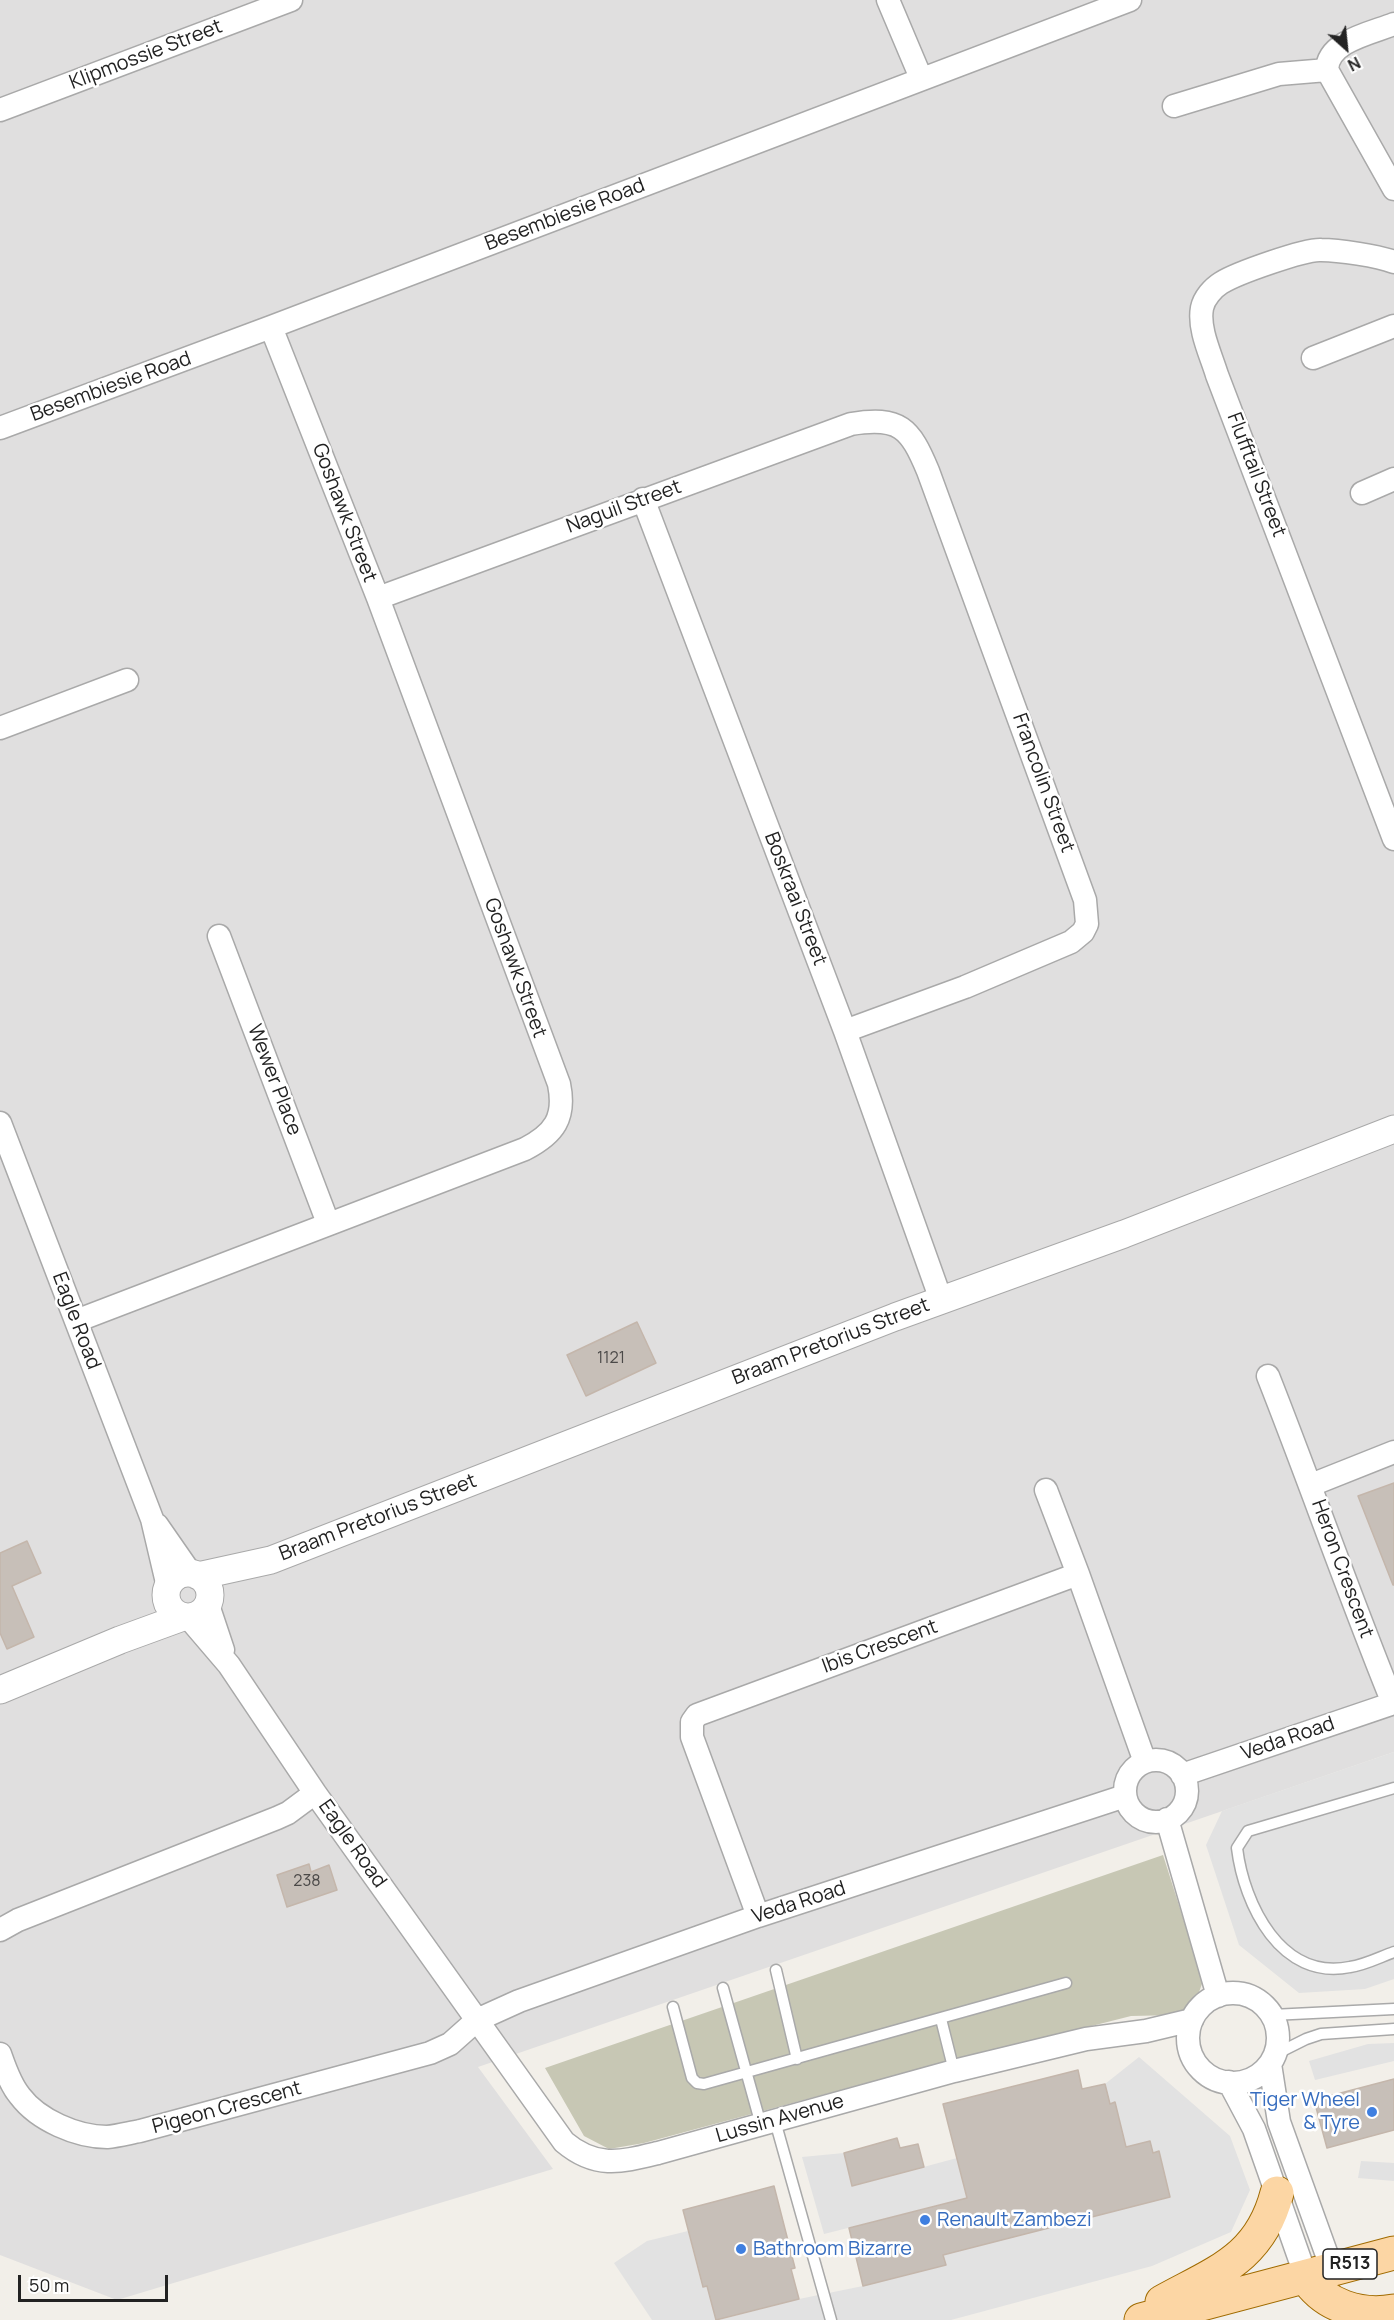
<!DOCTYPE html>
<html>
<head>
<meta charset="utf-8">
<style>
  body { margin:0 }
  #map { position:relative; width:1394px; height:2320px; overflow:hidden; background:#f2efe9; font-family:Manrope,sans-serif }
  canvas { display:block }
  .north { position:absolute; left:1316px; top:18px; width:60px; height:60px; -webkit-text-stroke:4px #fff; paint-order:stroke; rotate:153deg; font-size:16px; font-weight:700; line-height:24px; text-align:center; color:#222 }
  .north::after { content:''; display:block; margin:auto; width:21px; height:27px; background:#222; clip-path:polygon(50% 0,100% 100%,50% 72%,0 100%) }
  .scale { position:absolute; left:18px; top:2275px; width:150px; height:27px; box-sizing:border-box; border:3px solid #222; border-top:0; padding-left:8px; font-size:18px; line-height:21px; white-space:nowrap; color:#222; -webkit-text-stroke:4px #fff; paint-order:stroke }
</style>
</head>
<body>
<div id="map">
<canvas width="1394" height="2320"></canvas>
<div class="north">N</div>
<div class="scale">50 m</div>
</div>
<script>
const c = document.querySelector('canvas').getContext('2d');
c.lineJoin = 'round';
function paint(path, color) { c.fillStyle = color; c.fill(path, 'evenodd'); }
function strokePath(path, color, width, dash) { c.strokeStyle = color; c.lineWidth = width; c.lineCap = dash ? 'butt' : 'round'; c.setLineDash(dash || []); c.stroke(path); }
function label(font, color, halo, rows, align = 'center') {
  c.font = font + ' Manrope,sans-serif'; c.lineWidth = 5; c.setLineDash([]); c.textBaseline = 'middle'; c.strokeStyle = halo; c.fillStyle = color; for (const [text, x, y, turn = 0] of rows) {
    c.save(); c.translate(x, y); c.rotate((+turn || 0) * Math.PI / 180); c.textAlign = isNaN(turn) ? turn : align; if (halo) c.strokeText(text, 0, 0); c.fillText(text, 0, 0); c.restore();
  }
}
paint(new Path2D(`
  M 0,0 L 1394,0 L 1394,1752 L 478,2067 L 553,2169 L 117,2300 L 0,2255 Z`), '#e0dfdf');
paint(new Path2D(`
  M 1163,1855 L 1203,1981 L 1198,1995 L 1189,2007 L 1177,2015 L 1131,2016 L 863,2084 L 644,2143 L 609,2149 L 584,2136 L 545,2068 Z`), '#c7c7b4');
paint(new Path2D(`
  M 1394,1752 L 1394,1979 L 1365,1989 L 1299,1993 L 1239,1945 L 1206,1845 L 1222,1811 Z
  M 1394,2043 L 1394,2061 L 1315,2080 L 1309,2061 L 1368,2044 Z
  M 1139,2057 L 1230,2136 L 1250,2190 L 1231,2232 L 1152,2266 L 951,2320 L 719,2320 L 799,2299 L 863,2286 L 945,2265 L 943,2255 L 1170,2197 L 1159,2152 L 1153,2153 L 1150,2141 L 1126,2147 L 1115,2103 L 1110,2104 L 1105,2084 Z
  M 844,2153 L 853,2186 L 957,2158 L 967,2198 L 824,2234 L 802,2157 Z
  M 1361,2161 L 1394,2163 L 1394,2181 L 1358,2178 Z
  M 688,2231 L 702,2286 L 707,2286 L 716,2320 L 652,2320 L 614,2263 L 647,2241 Z`), '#e2e2e2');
const building = new Path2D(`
  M 637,1322 L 656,1363 L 586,1396 L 567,1355 Z
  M 1394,1483 L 1394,1585 L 1393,1585 L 1358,1496 Z
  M 27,1541 L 41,1573 L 12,1586 L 34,1637 L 7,1649 L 0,1633 L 0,1553 Z
  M 309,1864 L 311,1872 L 329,1865 L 337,1890 L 287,1907 L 277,1875 Z
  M 1078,2070 L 1082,2089 L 1105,2084 L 1110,2104 L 1115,2102 L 1126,2147 L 1150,2141 L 1153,2153 L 1159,2151 L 1170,2197 L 943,2255 L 946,2265 L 863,2286 L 849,2228 L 967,2198 L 943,2104 Z
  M 1394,2079 L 1394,2130 L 1327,2148 L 1314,2100 Z
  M 897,2138 L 900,2148 L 918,2144 L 924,2167 L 852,2186 L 844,2153 Z
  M 774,2186 L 795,2268 L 791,2269 L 799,2299 L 716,2320 L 707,2286 L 703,2287 L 683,2210 Z`);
paint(building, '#c7bfb8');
strokePath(building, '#c4b6ab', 1.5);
const service = new Path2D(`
  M 1394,1788 L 1248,1831 L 1237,1848 C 1244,1905 1281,1981 1350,1967 C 1365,1965 1380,1957 1394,1952
  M 776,1970 L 797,2059
  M 723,1988 L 761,2125
  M 673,2007 L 692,2078 L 697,2083 L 704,2084 L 1066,1983
  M 1272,2015 L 1394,2009
  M 941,2019 L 954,2071
  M 1274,2055 L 1306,2039 L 1321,2034 L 1394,2029
  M 775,2121 L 831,2320`);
const minor = new Path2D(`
  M 888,0 L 921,78
  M 1394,24 C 1372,33 1327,41 1327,70 L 1394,189
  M 1174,106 L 1279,74 L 1327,70
  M 0,110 L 291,0
  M 1394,262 C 1378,256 1339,250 1321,250 C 1305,249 1237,273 1221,283 C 1213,288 1204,298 1202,308 C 1198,329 1211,355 1217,375 L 1394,839
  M 1313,358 L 1394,326
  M 0,428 L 271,327 L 1130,0
  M 1362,493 L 1394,479
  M 643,499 L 845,1031 L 941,1300
  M 378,598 L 851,424 C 900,416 910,428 928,471 L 1085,900 L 1087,924 L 1083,932 L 1071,942 L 965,987 L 845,1031
  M 0,728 L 127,680
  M 219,936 L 328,1223
  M 0,1123 L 152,1519 L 168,1587
  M 76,1321 L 525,1149 C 554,1134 566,1118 559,1084 L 378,598 L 271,327
  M 1268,1376 C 1311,1485 1349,1595 1393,1703
  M 1311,1485 L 1394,1452
  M 1046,1490 L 1078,1574 L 1145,1762
  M 157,1525 L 191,1574
  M 208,1605 L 223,1650
  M 188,1617 L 229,1665 L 315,1793 L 564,2142 C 596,2169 621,2162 658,2153 L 954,2071 L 1086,2039 L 1146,2031 L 1192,2020
  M1125 1791a31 31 0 1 1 62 0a31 31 0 1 1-62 0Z
  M 1182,1775 L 1394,1703
  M 1167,1819 L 1218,1996
  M 758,1916 L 692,1737 L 692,1722 L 697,1715 L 1078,1574
  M 0,1930 L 18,1920 L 277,1818 L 288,1813 L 315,1793
  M1188 2038a45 45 0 1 1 90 0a45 45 0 1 1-90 0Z
  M 0,2054 C 5,2068 10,2084 20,2096 C 38,2120 77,2137 107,2137 C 118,2136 129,2133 140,2131 L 430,2053 L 450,2044 L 477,2020 L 519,2001 L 758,1916 L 1125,1796
  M 1270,2064 L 1279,2122 L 1332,2269
  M 1229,2082 L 1254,2129 L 1306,2277`);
const tertiary = new Path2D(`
  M166 1595a22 22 0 1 1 44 0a22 22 0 1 1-44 0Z
  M 198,1576 L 271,1560 L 895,1317 L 1124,1234 L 1394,1129
  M 0,1690 L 120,1640 L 183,1617`);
const primary = new Path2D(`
  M 1306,2277 C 1324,2306 1361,2317 1394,2311
  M 1162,2302 C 1216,2272 1260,2259 1277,2193
  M 1141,2320 L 1394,2253`);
strokePath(service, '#a9a9a9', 13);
strokePath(minor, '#a9a9a9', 25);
strokePath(tertiary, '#a9a9a9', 29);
strokePath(primary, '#a06b00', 35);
strokePath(service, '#fff', 10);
strokePath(minor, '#fff', 22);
strokePath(tertiary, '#fff', 27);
strokePath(primary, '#fcd6a4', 33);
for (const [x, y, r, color] of [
  [1372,2112,6,"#3f7fe0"],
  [925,2220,6,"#3f7fe0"],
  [741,2249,6,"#3f7fe0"]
]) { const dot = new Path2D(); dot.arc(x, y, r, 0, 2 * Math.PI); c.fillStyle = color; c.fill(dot); strokePath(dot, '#fff', 2); }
label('16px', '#4b4948', null, [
  ["1121",611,1359],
  ["238",307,1882]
]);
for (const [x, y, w] of [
  [1350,2264,54]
]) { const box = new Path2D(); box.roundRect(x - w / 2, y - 15, w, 30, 4.5); c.fillStyle = '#fff'; c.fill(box); strokePath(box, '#222', 1.5); }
label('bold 18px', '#222', null, [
  ["R513",1350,2264]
]);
label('20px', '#222', '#fff', [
  ["Klipmossie Street",146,55,-21],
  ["Besembiesie Road",565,215,-21],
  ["Besembiesie Road",111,387,-20],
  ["Flufftail Street",1256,475,69],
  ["Naguil Street",624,507,-20],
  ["Goshawk Street",344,513,69],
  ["Francolin Street",1043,783,70],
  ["Boskraai Street",795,899,69],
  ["Goshawk Street",515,968,70],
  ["Wewer Place",274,1080,69],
  ["Eagle Road",76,1321,69],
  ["Braam Pretorius Street",831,1342,-21],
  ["Braam Pretorius Street",378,1518,-21],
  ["Heron Crescent",1342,1569,70],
  ["Ibis Crescent",880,1647,-20],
  ["Veda Road",1288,1739,-19],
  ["Eagle Road",352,1844,55],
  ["Veda Road",799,1903,-18],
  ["Pigeon Crescent",227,2108,-15],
  ["Lussin Avenue",780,2119,-16]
]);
label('20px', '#366cbe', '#fff', [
  ["Tiger Wheel",1360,2100,"right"],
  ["& Tyre",1360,2123,"right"],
  ["Renault Zambezi",937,2220],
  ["Bathroom Bizarre",753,2249]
], 'left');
</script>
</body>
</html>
